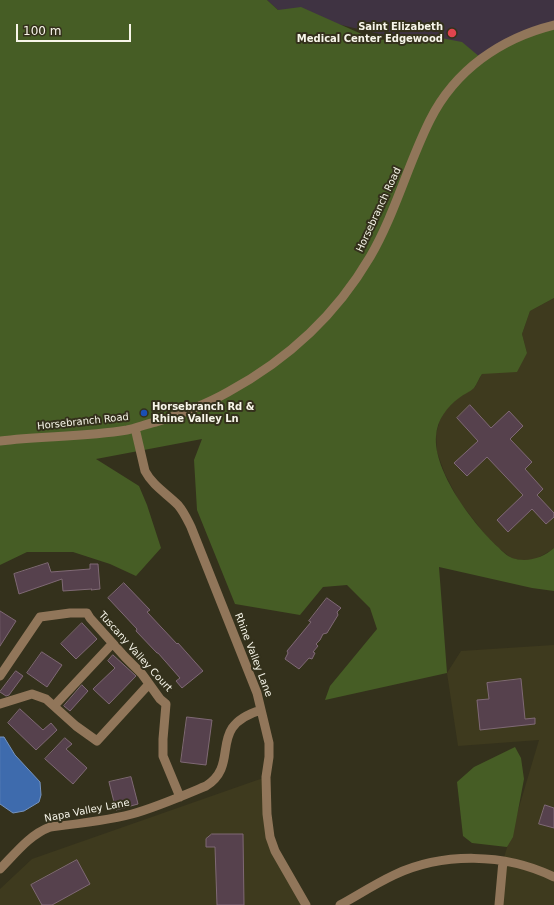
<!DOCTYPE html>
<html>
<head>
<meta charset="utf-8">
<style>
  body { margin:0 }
  #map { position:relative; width:554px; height:905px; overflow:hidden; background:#34311c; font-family:"DejaVu Sans",sans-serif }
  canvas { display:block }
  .scale { position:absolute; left:16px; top:24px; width:115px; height:18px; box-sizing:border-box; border:2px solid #f7f5e9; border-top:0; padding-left:5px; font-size:12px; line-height:14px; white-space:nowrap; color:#f7f5e9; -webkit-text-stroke:3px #34311c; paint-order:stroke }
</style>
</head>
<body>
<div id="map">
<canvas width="554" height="905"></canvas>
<div class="scale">100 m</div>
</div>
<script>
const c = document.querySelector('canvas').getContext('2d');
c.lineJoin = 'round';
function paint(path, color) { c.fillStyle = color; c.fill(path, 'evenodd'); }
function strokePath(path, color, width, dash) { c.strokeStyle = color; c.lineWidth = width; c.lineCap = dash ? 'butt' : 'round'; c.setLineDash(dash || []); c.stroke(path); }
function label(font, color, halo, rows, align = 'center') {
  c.font = font + ' "DejaVu Sans",sans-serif'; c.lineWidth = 4; c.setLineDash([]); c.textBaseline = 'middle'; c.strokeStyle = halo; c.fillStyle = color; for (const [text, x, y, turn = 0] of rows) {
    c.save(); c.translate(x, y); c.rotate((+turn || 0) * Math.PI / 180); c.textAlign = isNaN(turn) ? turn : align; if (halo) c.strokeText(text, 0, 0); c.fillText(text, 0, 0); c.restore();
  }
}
paint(new Path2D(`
  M 554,298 L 554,548 L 550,551 L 536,559 L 525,561 L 511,558 L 500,549 L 487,537 L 459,501 L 445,474 L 437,452 L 436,434 L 440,420 L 445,411 L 458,398 L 475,387 L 482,374 L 527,353 L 522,334 L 530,311 Z
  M 554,645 L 554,905 L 499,905 L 503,861 L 539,740 L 458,746 L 447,673 L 461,651 Z
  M 266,777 L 268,828 L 306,905 L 0,905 L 0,889 L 32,859 Z`), '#3e3a1e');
paint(new Path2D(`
  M 267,0 L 554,0 L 554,25 L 481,58 L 278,10 Z`), '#3f3342');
paint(new Path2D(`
  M 0,0 L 267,0 L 278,10 L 301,7 L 375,40 L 436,37 L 462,42 L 481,58 L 554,25 L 554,298 L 530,311 L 522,334 L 527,353 L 517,372 L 482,374 C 479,378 477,384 474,388 C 470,392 464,394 459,398 C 447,407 437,420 436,436 C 433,471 473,524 498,547 C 502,551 507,556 512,558 C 527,563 543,558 554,548 L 554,591 L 532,588 L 439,567 L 447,673 L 325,700 L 330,686 L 377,629 L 370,608 L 347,585 L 323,587 L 300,615 L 235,604 L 197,510 L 194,460 L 202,439 L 96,459 L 139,486 L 147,505 L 161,548 L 136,576 L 110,564 L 73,552 L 27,552 L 0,565 Z
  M 515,747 L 521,758 L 524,779 L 513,837 L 507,847 L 472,843 L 463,836 L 457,782 L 474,767 Z`), '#465d25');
const water = new Path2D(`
  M 0,737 L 4,737 L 15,755 L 40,782 L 41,795 L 39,802 L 24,811 L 13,813 L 0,804 Z`);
paint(water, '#3e6bad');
strokePath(water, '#7694bf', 1);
const building = new Path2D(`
  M 470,405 L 491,428 L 509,411 L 523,426 L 510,439 L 532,462 L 525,469 L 543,489 L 537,495 L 554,513 L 554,517 L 546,524 L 532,509 L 508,532 L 497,520 L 523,495 L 487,457 L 467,476 L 454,463 L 478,441 L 457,418 Z
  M 48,563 L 51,572 L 90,569 L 90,564 L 98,564 L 100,589 L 91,590 L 92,589 L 63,591 L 62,579 L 19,594 L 14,574 Z
  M 124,583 L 150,610 L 147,612 L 177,644 L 178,643 L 203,671 L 182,688 L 176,681 L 180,678 L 158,653 L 157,653 L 136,631 L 137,629 L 108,598 Z
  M 327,598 L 341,608 L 337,612 L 338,615 L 327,633 L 323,634 L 320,640 L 316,644 L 318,646 L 313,652 L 315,653 L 312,659 L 309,658 L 299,669 L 285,659 L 288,653 L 287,651 L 311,622 L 309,621 Z
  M 0,611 L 16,621 L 0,646 Z
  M 82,623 L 97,639 L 76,659 L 61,644 Z
  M 42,652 L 62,665 L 47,687 L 27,673 Z
  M 113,655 L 136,676 L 109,704 L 93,689 L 115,668 L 108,661 Z
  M 16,671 L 23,676 L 9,695 L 6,696 L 0,692 Z
  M 521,679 L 525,719 L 535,718 L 535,724 L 480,730 L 477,700 L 489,699 L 487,683 Z
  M 82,685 L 88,691 L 70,711 L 64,706 Z
  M 20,709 L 43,730 L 51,723 L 57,730 L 36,750 L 8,723 Z
  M 187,717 L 212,720 L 206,765 L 181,762 Z
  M 65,738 L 72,744 L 66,749 L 87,768 L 73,784 L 45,759 Z
  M 131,777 L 138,804 L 116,810 L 109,782 Z
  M 545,805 L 554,808 L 554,828 L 539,824 Z
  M 212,834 L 243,834 L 244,905 L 217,905 L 215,847 L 206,847 L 206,839 Z
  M 77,860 L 90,884 L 52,905 L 42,905 L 31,885 Z`);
paint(building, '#56414d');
strokePath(building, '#7f6975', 1);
strokePath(new Path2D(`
  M 135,428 L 145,471 C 153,486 166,493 178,505 C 184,512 187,519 191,527 L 257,693 L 269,743 L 269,757 L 266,777 L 267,814 L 270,837 L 275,851 L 306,905
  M 0,441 C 42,436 85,437 127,430 C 137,428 146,424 156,422 C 181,414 205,405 228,392 C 287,360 336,315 370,257 C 395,214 408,164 430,120 C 455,70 501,38 554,25
  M 0,676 L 40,617 L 70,613 L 87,613 L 90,618 L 125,657 L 142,674 L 160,699 L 166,704 L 163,739 L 163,756 L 180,797
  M 0,704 L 32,694 L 46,699 L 76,726 L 97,741 L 149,684
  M 54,706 L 112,644
  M 0,869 C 15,854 29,835 50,827 C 77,824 105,821 132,814 C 157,807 182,796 206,786 C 242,763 205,727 261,710
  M 340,905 C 358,895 375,884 394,875 C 443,852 505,853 554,877
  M 499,905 L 503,861`), '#91765a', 9);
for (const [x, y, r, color] of [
  [452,33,5,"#e0444e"],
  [144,413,4,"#1a4fb4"]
]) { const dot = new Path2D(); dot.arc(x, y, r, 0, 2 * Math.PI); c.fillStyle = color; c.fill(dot); strokePath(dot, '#34311c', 1.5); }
label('bold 10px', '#f7f5e9', '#34311c', [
  ["Saint Elizabeth",443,27],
  ["Medical Center Edgewood",443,39],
  ["Horsebranch Rd &",152,407,"left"],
  ["Rhine Valley Ln",152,419,"left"]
], 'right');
label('10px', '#f7f5e9', '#34311c', [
  ["Horsebranch Road",379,210,-65],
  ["Horsebranch Road",83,422,-6],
  ["Tuscany Valley Court",135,652,48],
  ["Rhine Valley Lane",253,655,69],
  ["Napa Valley Lane",87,811,-11]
]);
</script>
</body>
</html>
